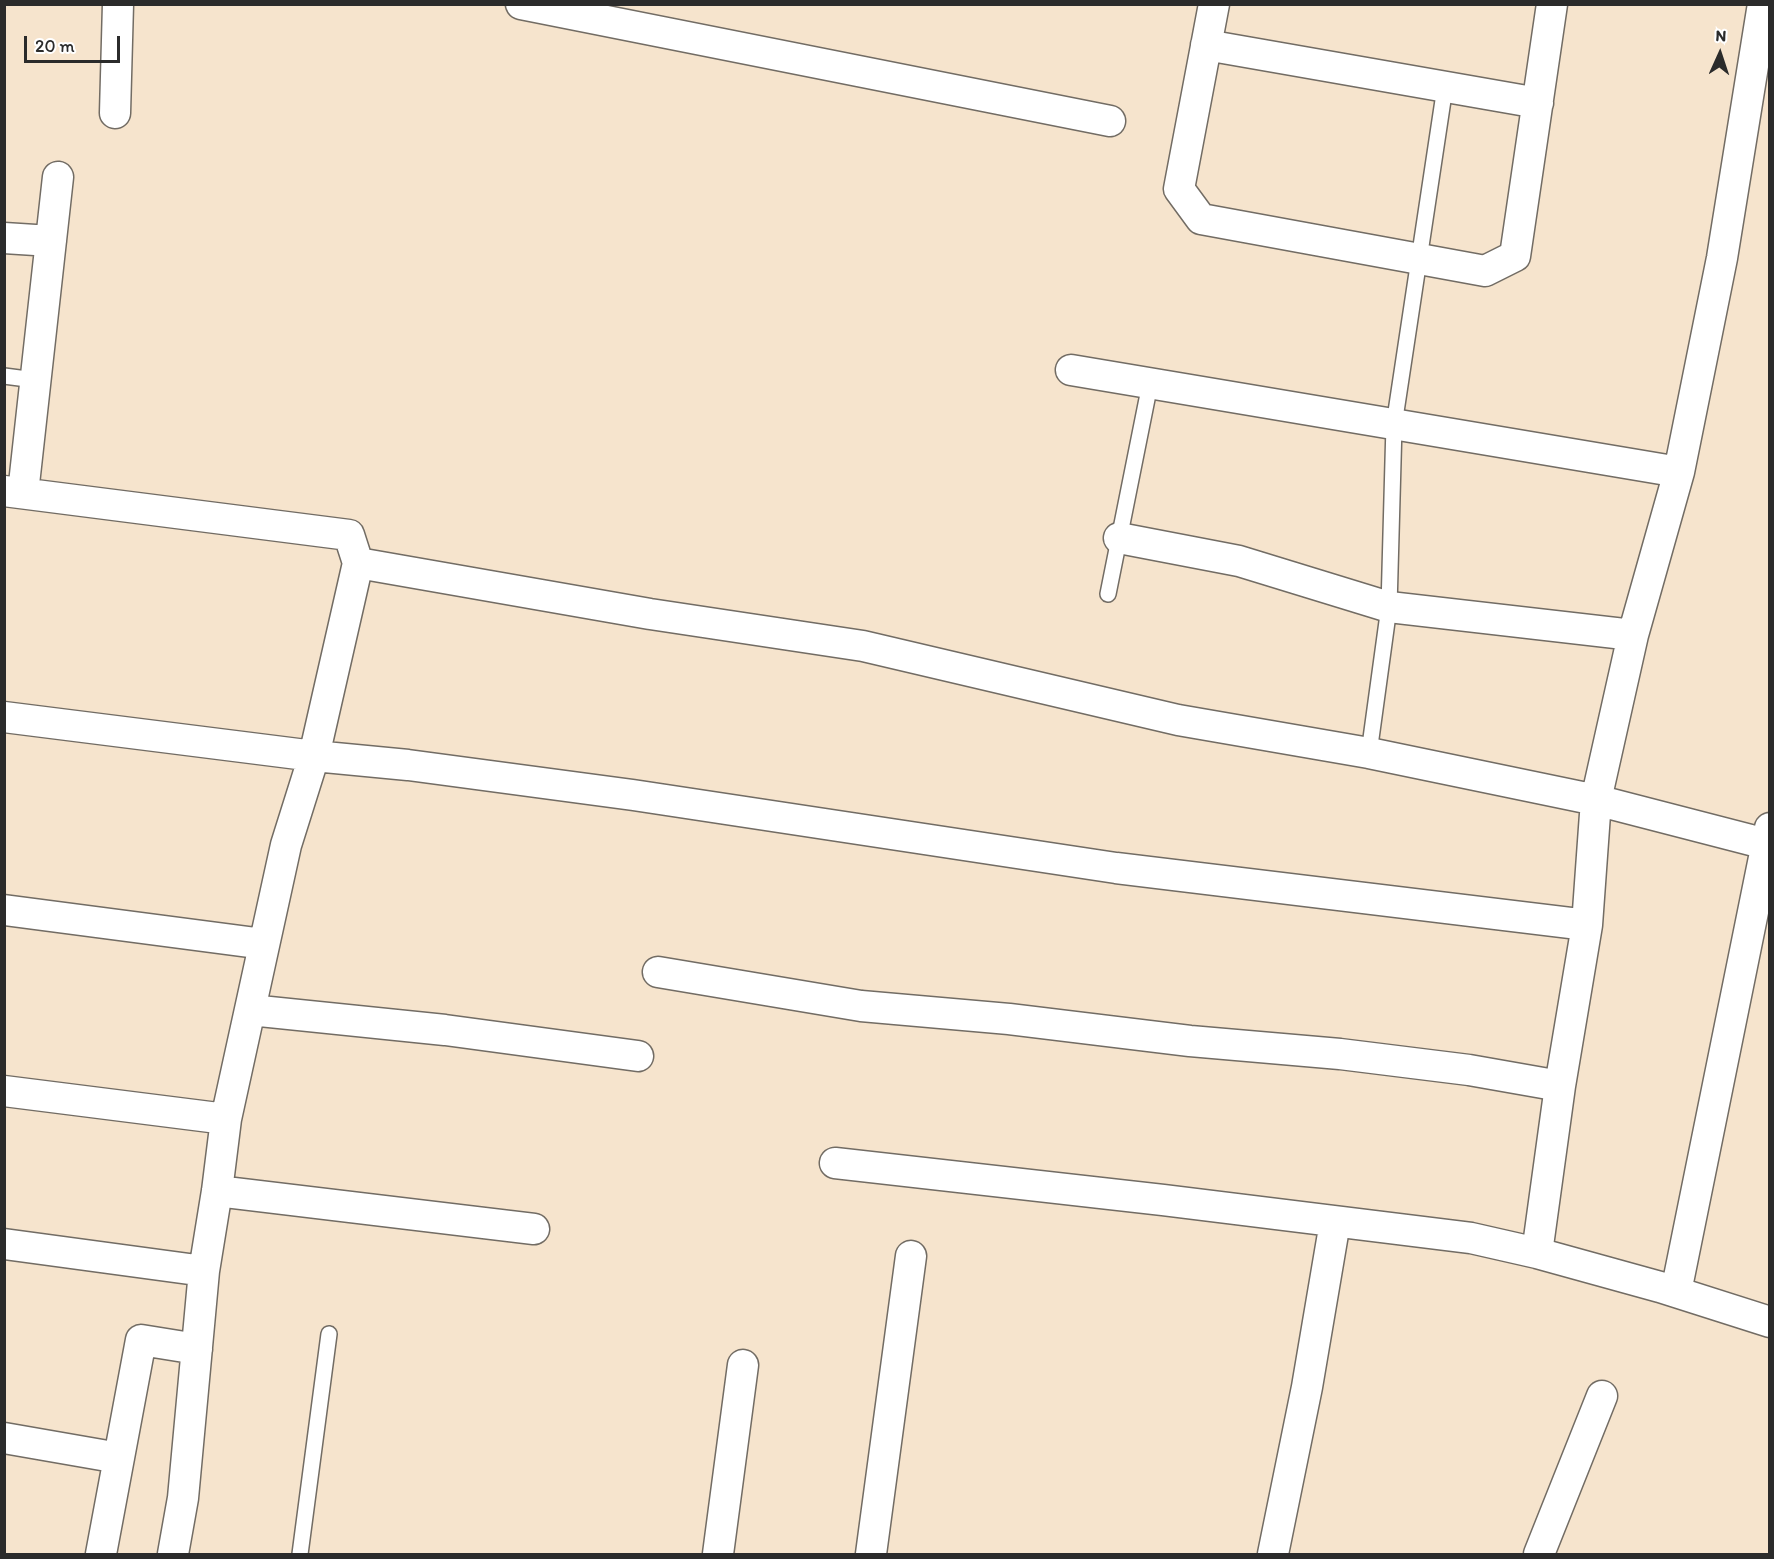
<!DOCTYPE html>
<html>
<head>
<meta charset="utf-8">
<style>
  body { margin:0 }
  #map { position:relative; width:1774px; height:1559px; overflow:hidden; background:#f6e4cd; font-family:Itim,sans-serif }
  canvas { display:block }
  .frame { position:absolute; inset:0; border:6px solid #2b2b2b; pointer-events:none }
  .north { position:absolute; left:1690px; top:24px; width:60px; height:60px; -webkit-text-stroke:4px #fff; paint-order:stroke; rotate:3deg; font-size:16px; font-weight:700; line-height:24px; text-align:center; color:#2b2b2b }
  .north::after { content:''; display:block; margin:auto; width:21px; height:27px; background:#2b2b2b; clip-path:polygon(50% 0,100% 100%,50% 72%,0 100%) }
  .scale { position:absolute; left:24px; top:36px; width:96px; height:27px; box-sizing:border-box; border:3px solid #2b2b2b; border-top:0; padding-left:8px; font-size:18px; line-height:21px; white-space:nowrap; color:#2b2b2b; -webkit-text-stroke:4px #fff; paint-order:stroke }
</style>
</head>
<body>
<div id="map">
<canvas width="1774" height="1559"></canvas>
<div class="frame"></div>
<div class="north">N</div>
<div class="scale">20 m</div>
</div>
<script>
const c = document.querySelector('canvas').getContext('2d');
c.lineJoin = 'round';
function strokePath(path, color, width, dash) { c.strokeStyle = color; c.lineWidth = width; c.lineCap = dash ? 'butt' : 'round'; c.setLineDash(dash || []); c.stroke(path); }
const lane = new Path2D(`
  M 4,376 L 35,380
  M 1108,594 L 1150,384
  M 1369,753 L 1389,607 L 1394,425 L 1445,87
  M 300,1554 L 329,1334`);
const street = new Path2D(`
  M 521,4 L 1110,121
  M 1214,4 L 1179,189 L 1201,219 L 1485,271 L 1515,256 L 1552,4
  M 1206,45 L 1538,103
  M 115,113 L 118,4
  M 4,238 L 51,241
  M 1071,370 L 1679,472
  M 4,491 L 349,535 L 358,563 L 314,756 L 286,845 L 226,1119 L 217,1191 L 204,1271 L 183,1498 L 173,1554
  M 23,493 L 58,177
  M 1119,538 L 1239,561 L 1389,607 L 1633,635
  M 358,563 L 650,614 L 863,646 L 1178,720 L 1369,753 L 1596,800 L 1770,845
  M 4,717 L 314,756 L 408,765 L 633,795 L 1116,868 L 1587,925
  M 4,910 L 264,944
  M 658,972 L 861,1006 L 1009,1019 L 1190,1041 L 1340,1054 L 1469,1070 L 1560,1086
  M 250,1010 L 445,1030 L 638,1056
  M 4,1091 L 226,1119
  M 835,1163 L 1163,1200 L 1471,1238 L 1537,1253 L 1660,1287 L 1770,1322
  M 217,1191 L 534,1229
  M 4,1244 L 204,1271
  M 1537,1253 L 1560,1086 L 1587,925 L 1596,800 L 1633,635 L 1679,472 L 1722,258 L 1763,4
  M 1676,1292 L 1770,828
  M 4,1438 L 119,1458
  M 101,1554 L 141,1340 L 197,1349
  M 718,1554 L 743,1365
  M 871,1554 L 911,1256
  M 1273,1554 L 1307,1387 L 1335,1222
  M 1539,1554 L 1602,1396`);
strokePath(lane, '#726c64', 18);
strokePath(street, '#726c64', 33);
strokePath(lane, '#fff', 15);
strokePath(street, '#fff', 30);
</script>
</body>
</html>
